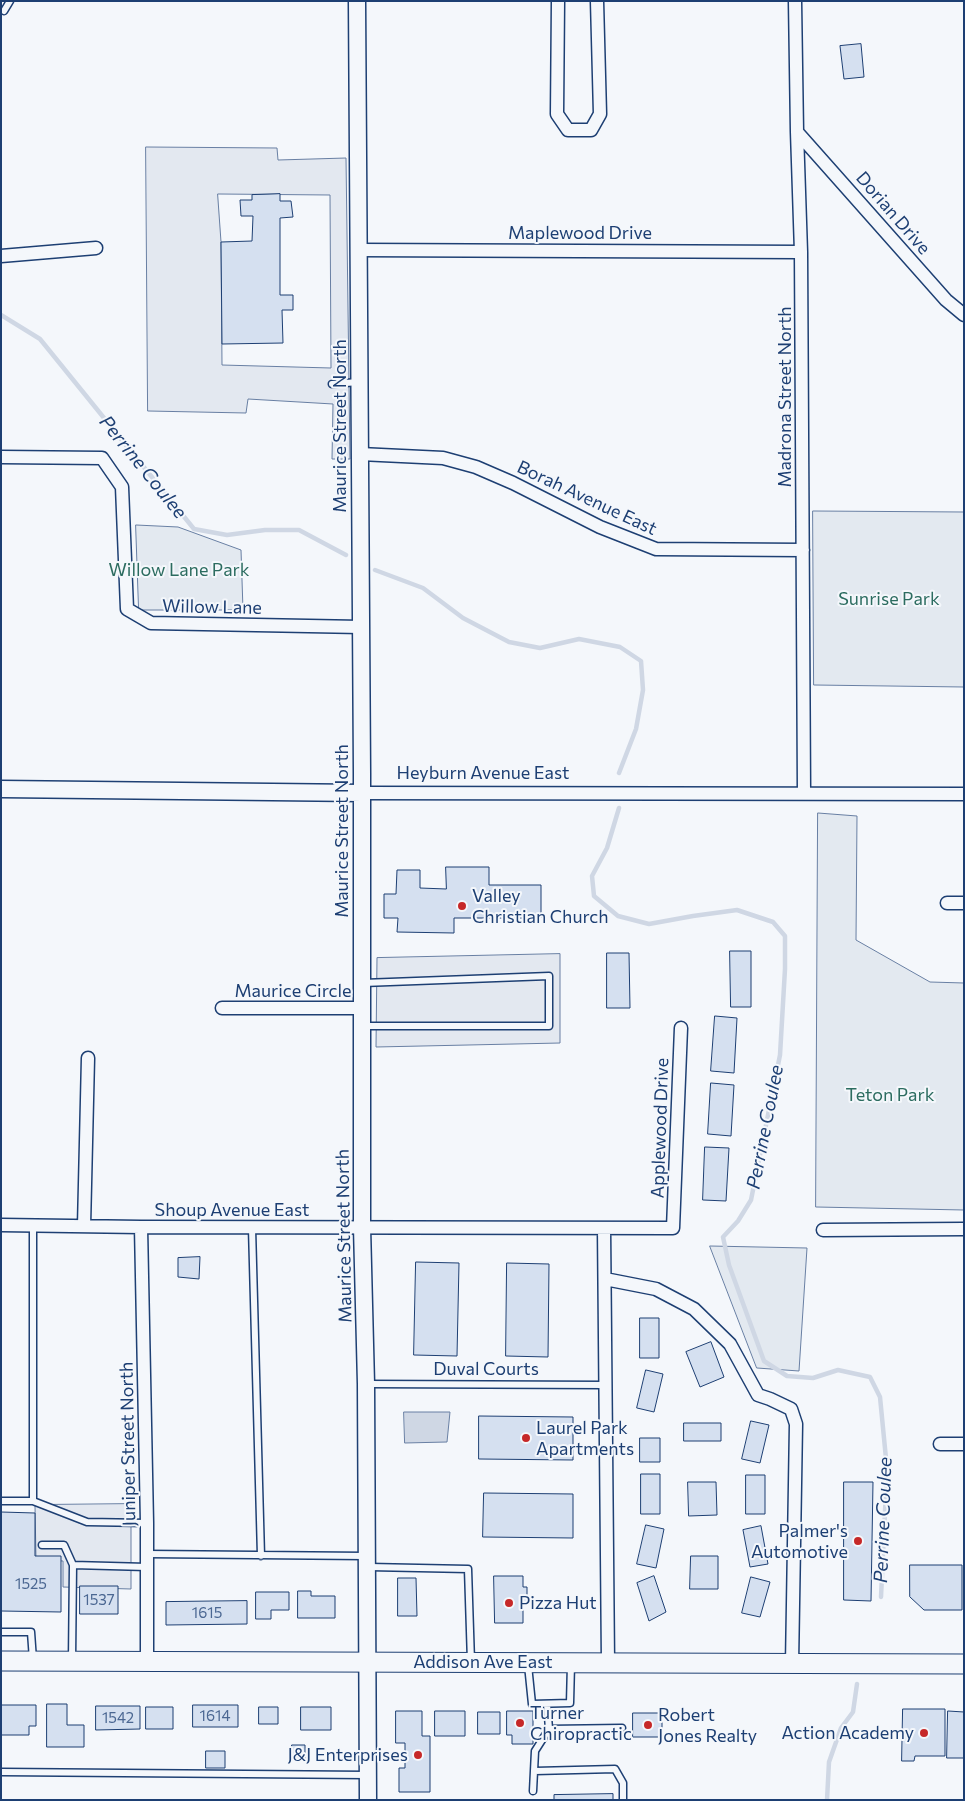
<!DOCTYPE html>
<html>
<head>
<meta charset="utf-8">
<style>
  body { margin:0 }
  #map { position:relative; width:965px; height:1801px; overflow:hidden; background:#f4f7fb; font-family:Commissioner,sans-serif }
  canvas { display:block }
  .frame { position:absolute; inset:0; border:2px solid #1d3f73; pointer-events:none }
</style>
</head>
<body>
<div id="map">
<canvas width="965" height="1801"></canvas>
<div class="frame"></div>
</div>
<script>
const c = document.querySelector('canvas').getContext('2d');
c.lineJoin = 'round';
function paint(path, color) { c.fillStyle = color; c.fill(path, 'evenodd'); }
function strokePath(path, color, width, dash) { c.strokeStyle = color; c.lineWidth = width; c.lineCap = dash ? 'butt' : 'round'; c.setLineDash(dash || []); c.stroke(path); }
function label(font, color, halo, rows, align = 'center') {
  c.font = font + ' Commissioner,sans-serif'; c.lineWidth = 4; c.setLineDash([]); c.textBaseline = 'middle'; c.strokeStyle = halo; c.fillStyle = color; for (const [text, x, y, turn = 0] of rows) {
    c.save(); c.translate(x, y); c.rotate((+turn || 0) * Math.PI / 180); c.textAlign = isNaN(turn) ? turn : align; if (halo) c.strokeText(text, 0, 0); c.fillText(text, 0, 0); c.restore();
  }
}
const green = new Path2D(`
  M 813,511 L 964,512 L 964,687 L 814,685 Z
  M 136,525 L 178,527 L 241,550 L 243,610 L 139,610 Z
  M 818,813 L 857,816 L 856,940 L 930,982 L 964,983 L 964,1210 L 816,1207 Z
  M 710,1246 L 807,1248 L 799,1371 L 757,1368 Z`);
paint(green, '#e3e9f0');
strokePath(green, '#687fa3', 1);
const parking = new Path2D(`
  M 146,147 L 277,148 L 278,160 L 346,158 L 350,459 L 332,459 L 333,404 L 248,399 L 246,413 L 148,411 ZM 218,194 L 330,195 L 331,368 L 222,365 L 221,242 Z
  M 560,954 L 560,1043 L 376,1047 L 377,958 Z
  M 131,1504 L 131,1589 L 63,1587 L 63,1561 L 36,1560 L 35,1505 Z`);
paint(parking, '#e3e8f0');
strokePath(parking, '#687fa3', 1);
const water = new Path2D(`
  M 404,1412 L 450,1412 L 447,1442 L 405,1443 Z`);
paint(water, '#cfd7e4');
strokePath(water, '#687fa3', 1);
strokePath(new Path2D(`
  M 1,315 L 40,339 L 194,529 L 227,535 L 265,530 L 299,530 L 346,555
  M 375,570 L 423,588 L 463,618 L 509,642 L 540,648 L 579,639 L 620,647 L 641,661 L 643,690 L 636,729 L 619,773
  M 619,808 L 607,848 L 592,876 L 594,896 L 618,916 L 649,924 L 693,916 L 737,910 L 773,922 L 785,936 L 785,969 L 780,1055 L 751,1200 L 738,1221 L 723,1237 L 729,1265 L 764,1361 L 787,1376 L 813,1378 L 838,1370 L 870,1377 L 880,1397 L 887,1469 L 881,1597
  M 827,1800 L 829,1762 L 841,1728 L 853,1712 L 857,1684`), '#cfd7e4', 4.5);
const building = new Path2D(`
  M 861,44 L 864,77 L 844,79 L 840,46 Z
  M 280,194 L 280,201 L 291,201 L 293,217 L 280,218 L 280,295 L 293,295 L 293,310 L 282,310 L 283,343 L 222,344 L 221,242 L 252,241 L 253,216 L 241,216 L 240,200 L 252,200 L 252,195 Z
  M 446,867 L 489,867 L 489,885 L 541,885 L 541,918 L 454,918 L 454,933 L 397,932 L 398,918 L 384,918 L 384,894 L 396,894 L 397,870 L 420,870 L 420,888 L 446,889 Z
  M 730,951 L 751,951 L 751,1007 L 731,1007 Z
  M 607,953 L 629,953 L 630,1008 L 607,1008 Z
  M 715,1016 L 737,1018 L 734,1073 L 711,1071 Z
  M 711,1083 L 734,1085 L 731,1136 L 708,1134 Z
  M 705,1147 L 729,1148 L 726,1201 L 703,1200 Z
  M 200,1257 L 199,1279 L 178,1277 L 178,1258 Z
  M 416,1262 L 459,1263 L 457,1356 L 414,1355 Z
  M 507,1263 L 549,1264 L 548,1357 L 506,1356 Z
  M 640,1318 L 659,1318 L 659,1358 L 640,1358 Z
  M 711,1342 L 724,1377 L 700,1387 L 686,1352 Z
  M 646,1370 L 663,1374 L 654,1412 L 637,1408 Z
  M 479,1416 L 573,1417 L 573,1460 L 479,1459 Z
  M 751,1421 L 769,1425 L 760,1463 L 742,1459 Z
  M 684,1423 L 721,1423 L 721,1441 L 684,1441 Z
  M 640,1438 L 660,1438 L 660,1462 L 640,1462 Z
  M 641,1474 L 660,1474 L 660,1514 L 641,1514 Z
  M 746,1475 L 765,1475 L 765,1514 L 746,1514 Z
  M 688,1482 L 716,1482 L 717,1515 L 689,1516 Z
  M 844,1482 L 873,1482 L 871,1601 L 844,1600 Z
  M 484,1493 L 573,1494 L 573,1538 L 483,1537 Z
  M 1,1512 L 35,1513 L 35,1556 L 61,1556 L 61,1612 L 1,1611 Z
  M 646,1525 L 664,1529 L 656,1568 L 637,1564 Z
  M 761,1526 L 768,1564 L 750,1567 L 743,1530 Z
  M 691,1556 L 718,1556 L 718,1589 L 690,1589 Z
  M 910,1565 L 962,1565 L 962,1610 L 924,1610 L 910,1597 Z
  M 494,1576 L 523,1576 L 523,1587 L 527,1587 L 527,1605 L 523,1605 L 523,1623 L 495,1623 Z
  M 654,1576 L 666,1612 L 649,1621 L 637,1583 Z
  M 751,1577 L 770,1582 L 760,1617 L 742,1613 Z
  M 398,1578 L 416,1578 L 417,1616 L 398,1616 Z
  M 80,1586 L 118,1586 L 118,1614 L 80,1614 Z
  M 298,1591 L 311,1591 L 311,1596 L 335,1596 L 335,1618 L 298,1618 Z
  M 256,1592 L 289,1592 L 289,1610 L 271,1610 L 271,1619 L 256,1619 Z
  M 247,1601 L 247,1624 L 166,1625 L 166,1602 Z
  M 47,1704 L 67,1704 L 67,1725 L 84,1725 L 84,1747 L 47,1747 Z
  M 1,1705 L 36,1705 L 36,1726 L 29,1726 L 29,1735 L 1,1735 Z
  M 193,1705 L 238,1705 L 238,1727 L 193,1727 Z
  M 96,1706 L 140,1706 L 140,1729 L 96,1730 Z
  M 146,1707 L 173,1707 L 173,1729 L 146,1729 Z
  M 259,1707 L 278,1707 L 278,1724 L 259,1724 Z
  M 301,1707 L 331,1707 L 331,1730 L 301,1730 Z
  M 903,1709 L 945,1709 L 945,1756 L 915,1756 L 914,1761 L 902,1761 Z
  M 396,1711 L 422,1711 L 422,1736 L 430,1736 L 430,1792 L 399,1792 L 399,1768 L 405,1768 L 405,1743 L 396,1743 Z
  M 435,1711 L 465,1711 L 465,1736 L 435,1736 Z
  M 507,1711 L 533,1711 L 533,1744 L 512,1744 L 512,1735 L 507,1735 Z
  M 948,1711 L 964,1712 L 964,1758 L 947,1758 Z
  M 478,1712 L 500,1712 L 500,1734 L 478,1734 Z
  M 633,1713 L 662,1713 L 662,1737 L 633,1737 Z
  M 292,1745 L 305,1745 L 305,1760 L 292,1760 Z
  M 206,1751 L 225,1751 L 225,1768 L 206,1768 Z
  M 613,1794 L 613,1800 L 554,1800 L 554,1795 Z`);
paint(building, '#d5e0f0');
strokePath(building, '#1d3f73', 1);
const service = new Path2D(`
  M 4,11 L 10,1
  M 332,384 L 359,382
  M 363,1026 L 549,1026 L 549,976 L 363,983
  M 33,1226 L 33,1501
  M 252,1228 L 261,1556
  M 367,1384 L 606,1385
  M 1,1501 L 33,1501 L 87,1522 L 147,1523
  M 42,1545 L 64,1545 L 73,1565
  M 147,1554 L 366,1556
  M 369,1567 L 468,1569 L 471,1662
  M 1,1632 L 31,1632 L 33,1660
  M 72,1660 L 73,1565 L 147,1567
  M 528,1665 L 532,1704 L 570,1703 L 571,1664
  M 549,1729 L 622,1728
  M 535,1771 L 615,1769 L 623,1783 L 623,1800
  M 1,1772 L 367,1775
  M 533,1791 L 535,1751 L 549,1729 L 547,1704`);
const minor = new Path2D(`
  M 558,1 L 557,114 L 568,130 L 591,130 L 600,114 L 597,1
  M 795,1 L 797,132 L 801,252 L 804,793
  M 797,132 L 946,300 L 964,315
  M 359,250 L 801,252
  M 1,256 L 96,248
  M 360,454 L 443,458 L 476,467 L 513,483 L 600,527 L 656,549 L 803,550
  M 1,457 L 102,458 L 122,487 L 127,609 L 151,623 L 361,627
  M 362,793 L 964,794
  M 947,903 L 964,903
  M 222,1008 L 363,1008
  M 1,1225 L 141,1227 L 673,1228 L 681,1028
  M 84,1226 L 88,1058
  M 141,1227 L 147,1523 L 147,1661
  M 604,1228 L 608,1663
  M 823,1230 L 964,1229
  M 605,1279 L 656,1289 L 694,1309 L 730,1344 L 758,1395 L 770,1399 L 791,1409 L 796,1424 L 792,1664
  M 940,1444 L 964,1444`);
const tertiary = new Path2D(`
  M 357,1 L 362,773 L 362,1227 L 366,1384 L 368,1800
  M 1,789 L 362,793`);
const secondary = new Path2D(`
  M 1,1661 L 964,1664`);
strokePath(service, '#1d3f73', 9);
strokePath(minor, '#1d3f73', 15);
strokePath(tertiary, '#1d3f73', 19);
strokePath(secondary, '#1d3f73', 21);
strokePath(service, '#f4f7fb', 6);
strokePath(minor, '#f4f7fb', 12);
strokePath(tertiary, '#f4f7fb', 16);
strokePath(secondary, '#f4f7fb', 19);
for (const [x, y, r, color] of [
  [462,906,5,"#c62828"],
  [526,1438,5,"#c62828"],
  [858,1541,5,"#c62828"],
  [509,1603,5,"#c62828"],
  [520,1723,5,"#c62828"],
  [648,1725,5,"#c62828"],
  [924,1733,5,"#c62828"],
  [418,1755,5,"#c62828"]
]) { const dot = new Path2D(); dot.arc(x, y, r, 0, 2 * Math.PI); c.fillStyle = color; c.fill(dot); strokePath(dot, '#f4f7fb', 2); }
label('15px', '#4b6792', null, [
  ["1525",31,1584],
  ["1537",99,1600],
  ["1615",207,1613],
  ["1614",215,1716],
  ["1542",118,1718]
]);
label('18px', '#1d3f73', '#f4f7fb', [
  ["Dorian Drive",893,213,49],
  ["Maplewood Drive",580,233],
  ["Madrona Street North",785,397,-90],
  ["Maurice Street North",340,426,-90],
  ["Borah Avenue East",587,498,25],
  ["Willow Lane",212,607,1],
  ["Heyburn Avenue East",483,773],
  ["Maurice Street North",342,831,-90],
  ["Maurice Circle",293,991],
  ["Applewood Drive",660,1128,-88],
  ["Shoup Avenue East",232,1210],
  ["Maurice Street North",344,1236,-91],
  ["Duval Courts",486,1369],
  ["Juniper Street North",128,1444,-91],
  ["Addison Ave East",483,1662]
]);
label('18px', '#2c6c60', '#f4f7fb', [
  ["Willow Lane Park",179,570],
  ["Sunrise Park",889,599],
  ["Teton Park",890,1095]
]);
label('18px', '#1d3f73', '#f4f7fb', [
  ["Valley",472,896],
  ["Christian Church",472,917],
  ["Laurel Park",536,1428],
  ["Apartments",536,1449],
  ["Palmer's",848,1531,"right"],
  ["Automotive",848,1552,"right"],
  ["Pizza Hut",519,1603],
  ["Turner",530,1713],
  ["Chiropractic",530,1734],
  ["Robert",658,1715],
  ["Jones Realty",658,1736],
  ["Action Academy",914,1733,"right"],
  ["J&J Enterprises",408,1755,"right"]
], 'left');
label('italic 19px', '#1d3f73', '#f4f7fb', [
  ["Perrine Coulee",143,467,51],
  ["Perrine Coulee",765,1127,-79],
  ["Perrine Coulee",883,1520,-88]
]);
</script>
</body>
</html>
